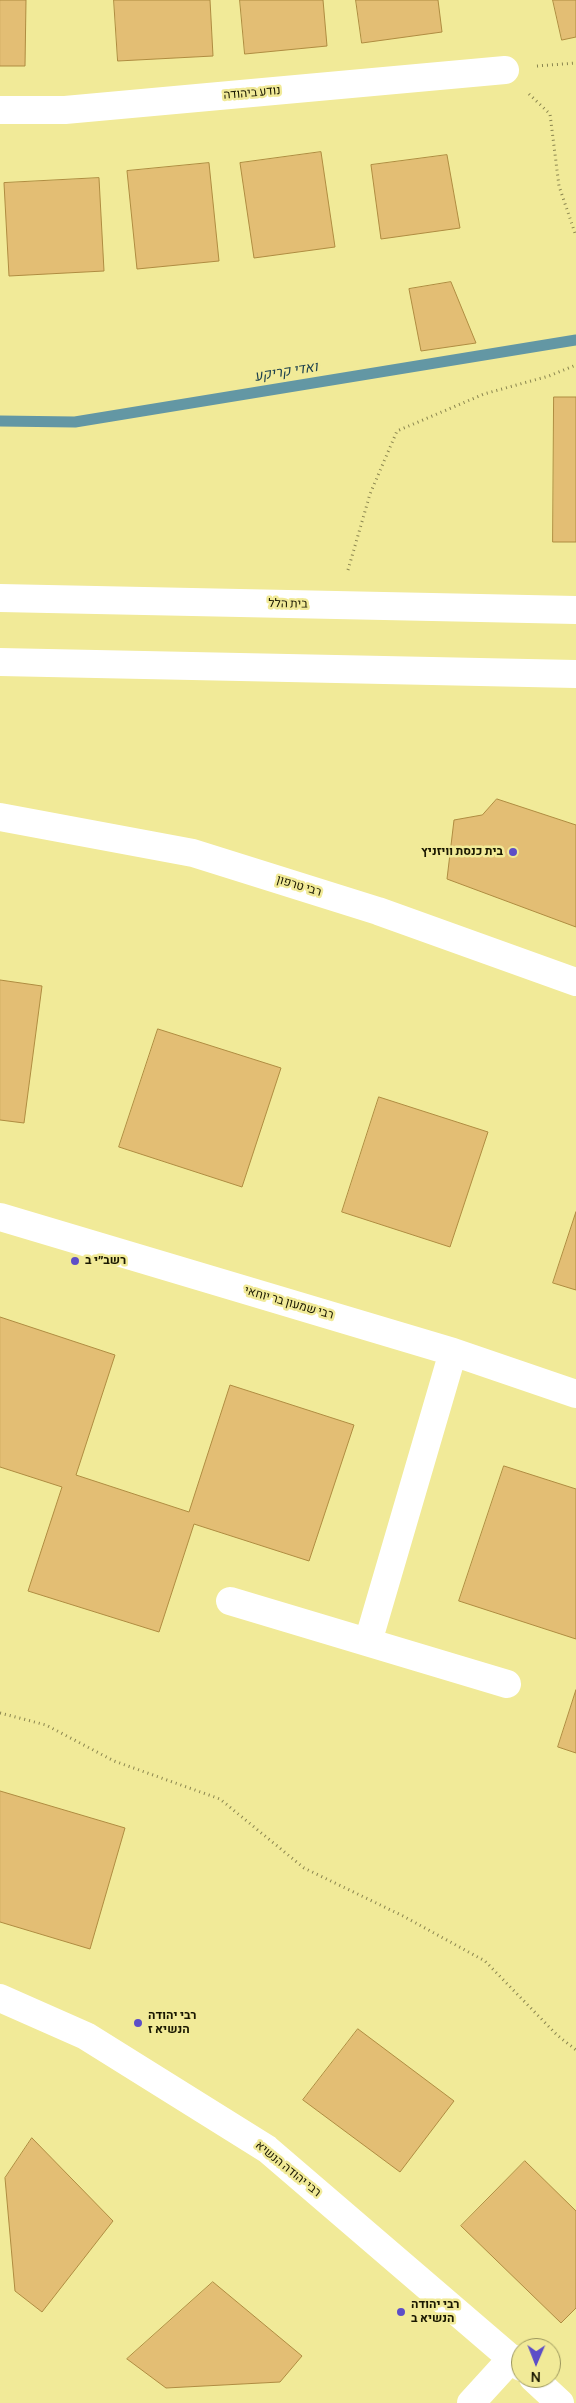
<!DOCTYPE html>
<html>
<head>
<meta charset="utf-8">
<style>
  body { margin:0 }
  #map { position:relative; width:576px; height:2403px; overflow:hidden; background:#f1ea98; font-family:Manrope,sans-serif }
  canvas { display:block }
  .north { position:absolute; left:511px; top:2338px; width:50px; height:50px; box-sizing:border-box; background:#f1ea98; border:1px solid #9b965c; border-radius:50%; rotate:181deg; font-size:14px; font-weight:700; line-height:20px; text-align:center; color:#1a1801 }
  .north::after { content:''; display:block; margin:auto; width:18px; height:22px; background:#5d4ec7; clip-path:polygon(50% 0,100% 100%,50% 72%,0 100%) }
</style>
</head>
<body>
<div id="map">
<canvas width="576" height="2403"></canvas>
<div class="north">N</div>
</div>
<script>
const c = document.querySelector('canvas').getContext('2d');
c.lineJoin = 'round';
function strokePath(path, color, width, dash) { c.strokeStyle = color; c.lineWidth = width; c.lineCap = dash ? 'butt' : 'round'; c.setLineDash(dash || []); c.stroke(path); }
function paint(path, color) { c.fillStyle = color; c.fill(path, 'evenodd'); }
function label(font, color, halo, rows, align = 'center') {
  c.font = font + ' Manrope,Heebo,sans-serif'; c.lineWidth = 5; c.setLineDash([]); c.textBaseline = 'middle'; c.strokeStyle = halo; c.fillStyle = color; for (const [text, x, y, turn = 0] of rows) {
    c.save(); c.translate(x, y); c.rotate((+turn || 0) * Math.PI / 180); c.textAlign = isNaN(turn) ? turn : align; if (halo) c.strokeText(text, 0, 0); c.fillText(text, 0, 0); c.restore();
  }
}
strokePath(new Path2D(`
  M 0,421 L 75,422 L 576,340`), '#6397a4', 11);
const building = new Path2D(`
  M 0,0 L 26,0 L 25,66 L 0,66 Z
  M 114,0 L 210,0 L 213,56 L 118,61 Z
  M 240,0 L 323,0 L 327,46 L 245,54 Z
  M 356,0 L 438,0 L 442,32 L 362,43 Z
  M 553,0 L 576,0 L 576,37 L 562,40 Z
  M 321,152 L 335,247 L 254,258 L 240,163 Z
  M 447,155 L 460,228 L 381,239 L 371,165 Z
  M 209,163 L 219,261 L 137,269 L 127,171 Z
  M 99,178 L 104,271 L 9,276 L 4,183 Z
  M 451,282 L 476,343 L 421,351 L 409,289 Z
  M 554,397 L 576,397 L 576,542 L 553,542 Z
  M 497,799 L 576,825 L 576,927 L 447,879 L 454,820 L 482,815 Z
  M 0,980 L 42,986 L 24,1123 L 0,1120 Z
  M 158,1029 L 281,1068 L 242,1187 L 119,1147 Z
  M 379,1097 L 488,1132 L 450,1247 L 342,1212 Z
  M 576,1212 L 576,1290 L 553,1283 Z
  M 0,1317 L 115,1355 L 76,1475 L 189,1512 L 230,1385 L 354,1425 L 309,1561 L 194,1524 L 159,1632 L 28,1591 L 62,1487 L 0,1467 Z
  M 504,1466 L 576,1489 L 576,1639 L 459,1601 Z
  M 576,1690 L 576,1753 L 558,1747 Z
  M 0,1791 L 125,1828 L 90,1949 L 0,1922 Z
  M 358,2029 L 454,2101 L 400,2172 L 303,2100 Z
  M 32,2138 L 113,2221 L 42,2312 L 15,2291 L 5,2178 Z
  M 525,2161 L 576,2211 L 576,2308 L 561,2323 L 461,2226 Z
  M 213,2282 L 302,2356 L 280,2382 L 166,2388 L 127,2359 Z`);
paint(building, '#e3be74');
strokePath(building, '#af8c41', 1);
strokePath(new Path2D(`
  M 537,66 L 576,63
  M 529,94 L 550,114 L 559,186 L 576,236
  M 348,570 L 370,494 L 397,431 L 484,394 L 549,376 L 576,365
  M 0,1713 L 46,1725 L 114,1761 L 220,1799 L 304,1868 L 403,1916 L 485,1961 L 557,2035 L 576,2050`), '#8a854f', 3, [1, 4]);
strokePath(new Path2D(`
  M 0,110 L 65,110 L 505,70
  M 0,598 L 576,610
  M 0,662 L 576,674
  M 0,817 L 193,853 L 378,911 L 576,982
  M 0,1217 L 453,1352 L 576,1394
  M 230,1601 L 507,1684
  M 368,1642 L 453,1352
  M 0,1998 L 86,2036 L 267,2149 L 521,2367
  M 533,2378 L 560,2403
  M 471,2403 L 512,2358`), '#fff', 28);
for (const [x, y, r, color] of [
  [513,852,5,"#5d4ec7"],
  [75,1261,5,"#5d4ec7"],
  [138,2023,5,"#5d4ec7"],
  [401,2312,5,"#5d4ec7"]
]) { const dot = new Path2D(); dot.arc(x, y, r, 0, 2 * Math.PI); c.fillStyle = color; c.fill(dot); strokePath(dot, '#f1ea98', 2); }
label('12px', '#1a1801', '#f1ea98', [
  ["נודע ביהודה",252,93,-5],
  ["בית הלל",288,604,1],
  ["רבי טרפון",299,886,17],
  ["רבי שמעון בר יוחאי",289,1303,16],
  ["רבי יהודה הנשיא",288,2169,39]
]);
label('bold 12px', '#1a1801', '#f1ea98', [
  ["בית כנסת וויזניץ",503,852,"right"],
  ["רשב״י ב",85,1261],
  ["רבי יהודה",148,2016],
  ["הנשיא ז",148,2030],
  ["רבי יהודה",411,2305],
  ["הנשיא ב",411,2319]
], 'left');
label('italic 14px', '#1e414e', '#f1ea98', [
  ["ואדי קריקע",286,372,-9]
]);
</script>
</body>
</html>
